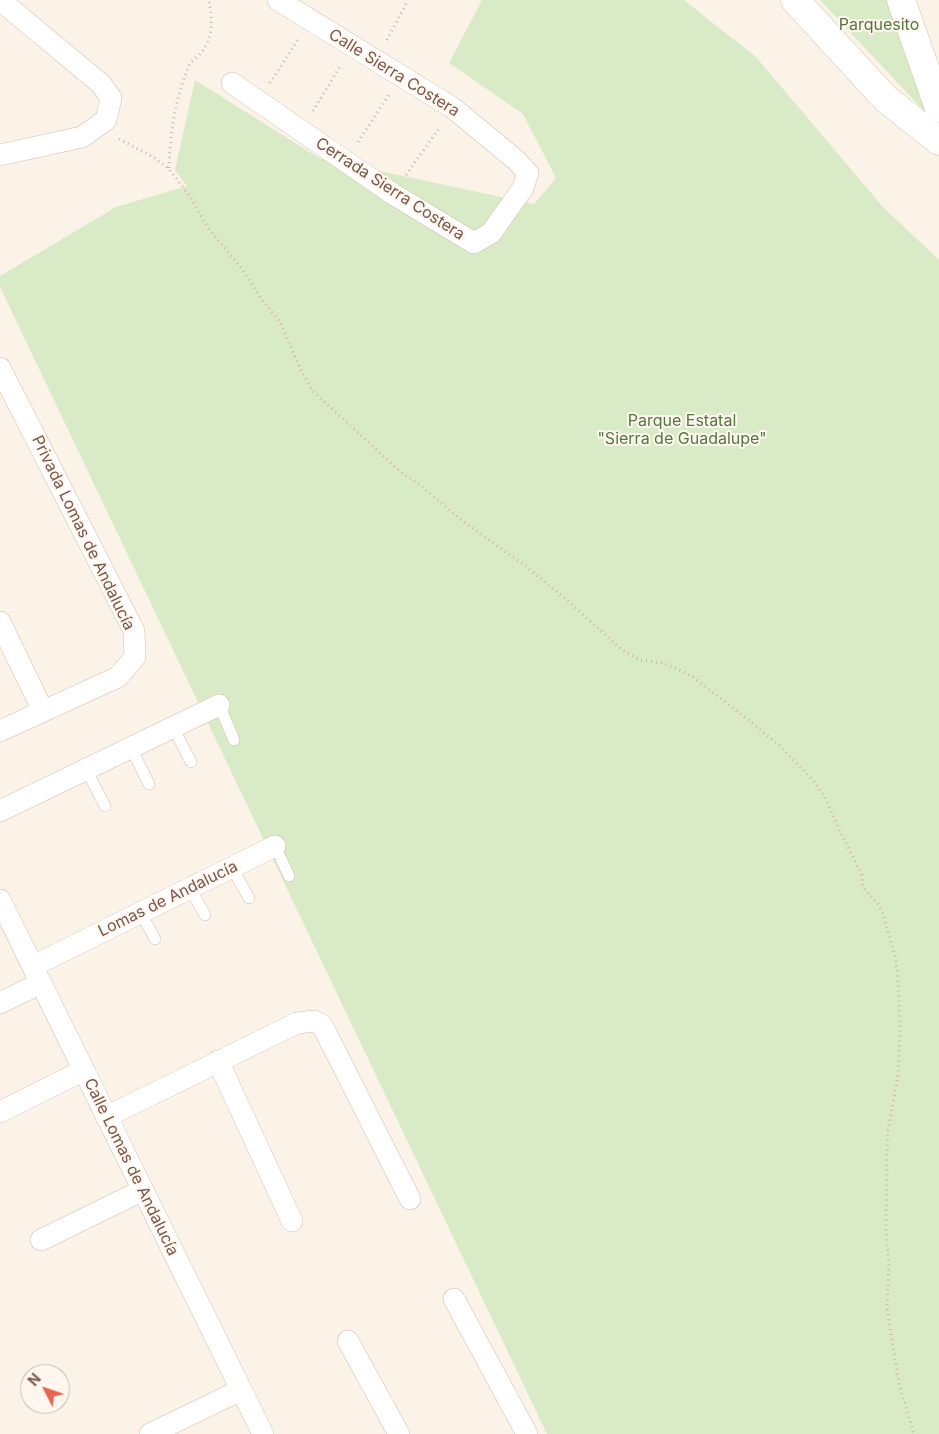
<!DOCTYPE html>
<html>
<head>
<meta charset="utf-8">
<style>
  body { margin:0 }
  #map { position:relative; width:939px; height:1434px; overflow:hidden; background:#fcf3e8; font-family:Inter,sans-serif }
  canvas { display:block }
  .north { position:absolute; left:20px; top:1364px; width:50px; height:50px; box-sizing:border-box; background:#fff7ef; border:1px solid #c9b7ae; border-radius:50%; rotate:311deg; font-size:14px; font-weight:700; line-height:20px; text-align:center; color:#77584c }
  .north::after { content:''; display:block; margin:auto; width:18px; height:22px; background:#e5654e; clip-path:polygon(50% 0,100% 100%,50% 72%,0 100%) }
</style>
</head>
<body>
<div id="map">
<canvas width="939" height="1434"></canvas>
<div class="north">N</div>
</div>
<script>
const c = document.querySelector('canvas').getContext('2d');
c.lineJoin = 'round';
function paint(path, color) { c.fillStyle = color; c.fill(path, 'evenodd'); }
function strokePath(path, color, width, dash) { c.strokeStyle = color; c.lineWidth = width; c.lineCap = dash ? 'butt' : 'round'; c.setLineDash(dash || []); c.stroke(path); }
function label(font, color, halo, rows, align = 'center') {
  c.font = font + ' Inter,sans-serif'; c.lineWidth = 4; c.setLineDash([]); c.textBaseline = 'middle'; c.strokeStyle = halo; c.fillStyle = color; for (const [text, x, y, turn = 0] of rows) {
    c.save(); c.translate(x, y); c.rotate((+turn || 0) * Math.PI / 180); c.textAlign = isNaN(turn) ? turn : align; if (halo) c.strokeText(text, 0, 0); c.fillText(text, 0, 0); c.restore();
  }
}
paint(new Path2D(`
  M 482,0 L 684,0 L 756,57 L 883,207 L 939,260 L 939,1434 L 547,1434 L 0,287 L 0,276 L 116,207 L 187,186 L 175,170 L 195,80 L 319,158 L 534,204 L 556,178 L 523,114 L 449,63 Z
  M 820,0 L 897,0 L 939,127 Z`), '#d8ebc6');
const lane = new Path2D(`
  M 219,705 L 234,740
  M 173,727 L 191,762
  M 131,748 L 149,784
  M 86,769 L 105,806
  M 275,846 L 289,876
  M 232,868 L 249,898
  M 190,888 L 205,915
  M 141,913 L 155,939`);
const street = new Path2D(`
  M 232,83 L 393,194 L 474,243 L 491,233 L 523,188 L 528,173 L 517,161 L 453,108 L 278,0
  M 0,155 L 82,137 L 106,120 L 111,98 L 101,84 L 0,0
  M 0,368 L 134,631 L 135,657 L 118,677 L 0,731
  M 0,622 L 43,711
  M 0,811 L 219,705
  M 0,900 L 263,1434
  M 33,966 L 275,846
  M 0,1003 L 41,983
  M 218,1061 L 292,1221
  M 0,1112 L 84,1070
  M 106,1117 L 297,1023 L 314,1021 L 322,1025 L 410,1199
  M 41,1240 L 143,1190
  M 454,1299 L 527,1434
  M 348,1341 L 399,1434
  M 150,1434 L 241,1390`);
const secondary = new Path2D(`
  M 795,0 L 885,98 L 939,141
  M 901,0 L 939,108`);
strokePath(lane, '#d1bcb0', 12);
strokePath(street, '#d1bcb0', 22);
strokePath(secondary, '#d4bcae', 29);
strokePath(new Path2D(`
  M 387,40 L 408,0
  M 270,83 L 299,38
  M 313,111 L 341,65
  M 119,139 L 153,157 L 169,169 L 189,195 L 208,228 L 242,269 L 260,297 L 280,322 L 301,370 L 312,390 L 319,397 L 402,473 L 420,485 L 460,519 L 523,564 L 568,601 L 622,650 L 640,660 L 663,663 L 673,667 L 693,677 L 746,718 L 780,746 L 813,780 L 825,797 L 838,827 L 862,876 L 863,887 L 878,904 L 883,914 L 895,956 L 898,978 L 900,1031 L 898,1076 L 888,1130 L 887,1151 L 886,1231 L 889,1264 L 887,1309 L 899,1384 L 914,1434
  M 358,142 L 389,95
  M 169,168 C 170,134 175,98 189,66 C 191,60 198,57 202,52 C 214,35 212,19 209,0
  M 406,175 L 440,127`), '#d7b3a2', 3, [1, 4]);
strokePath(lane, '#fff', 11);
strokePath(street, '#fff', 21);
strokePath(secondary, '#fff', 28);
label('16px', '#557741', '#fff7ef', [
  ["Parquesito",879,25],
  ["Parque Estatal",682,421],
  ["\"Sierra de Guadalupe\"",682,439]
]);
label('16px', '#77584c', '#fff7ef', [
  ["Calle Sierra Costera",394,73,32],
  ["Cerrada Sierra Costera",390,189,33],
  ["Privada Lomas de Andalucía",83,533,64],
  ["Lomas de Andalucía",168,899,-26],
  ["Calle Lomas de Andalucía",131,1167,64]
]);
</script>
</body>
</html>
